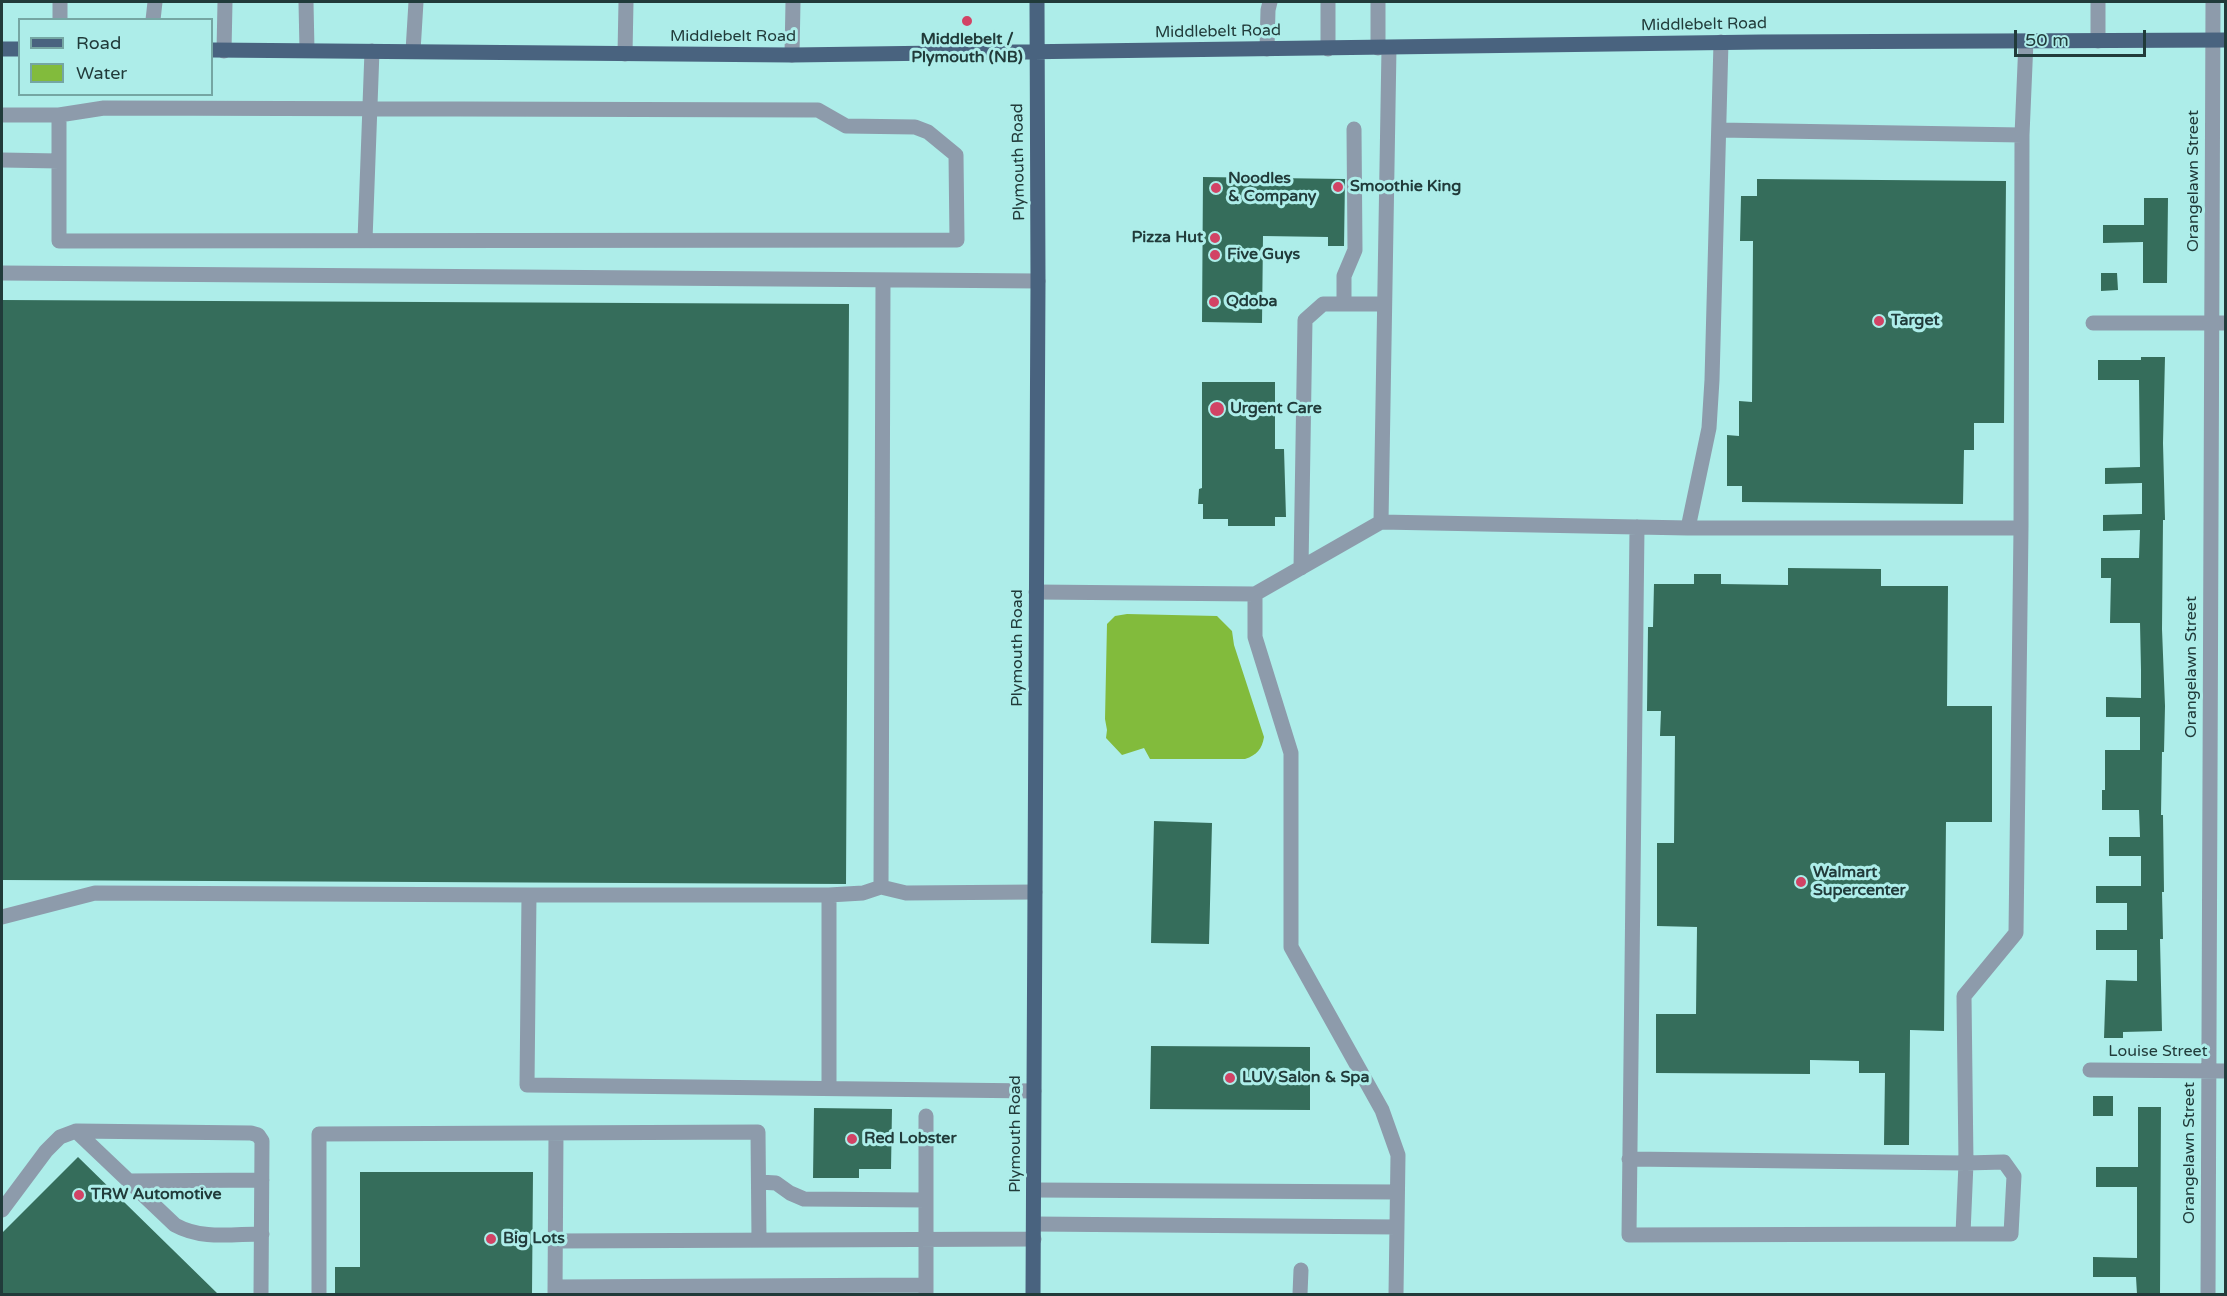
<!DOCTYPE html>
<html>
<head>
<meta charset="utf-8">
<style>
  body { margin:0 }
  #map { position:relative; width:2227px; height:1296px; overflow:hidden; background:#adede9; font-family:"Varela Round",sans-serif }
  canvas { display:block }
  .frame { position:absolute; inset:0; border:3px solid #213b3a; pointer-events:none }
  .legend { position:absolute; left:18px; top:18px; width:195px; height:78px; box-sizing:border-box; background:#adede9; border:2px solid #75a6a3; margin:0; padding:8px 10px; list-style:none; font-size:18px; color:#213b3a }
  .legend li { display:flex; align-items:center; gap:12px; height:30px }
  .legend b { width:30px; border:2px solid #75a6a3 }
  .scale { position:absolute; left:2014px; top:30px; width:132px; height:27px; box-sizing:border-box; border:3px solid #213b3a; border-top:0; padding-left:8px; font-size:18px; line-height:21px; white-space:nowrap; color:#213b3a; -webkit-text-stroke:4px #adede9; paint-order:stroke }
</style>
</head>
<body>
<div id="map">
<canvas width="2227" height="1296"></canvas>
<div class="frame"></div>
<ul class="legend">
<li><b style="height:8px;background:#49637f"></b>Road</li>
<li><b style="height:16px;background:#82bb3c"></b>Water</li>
</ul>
<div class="scale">50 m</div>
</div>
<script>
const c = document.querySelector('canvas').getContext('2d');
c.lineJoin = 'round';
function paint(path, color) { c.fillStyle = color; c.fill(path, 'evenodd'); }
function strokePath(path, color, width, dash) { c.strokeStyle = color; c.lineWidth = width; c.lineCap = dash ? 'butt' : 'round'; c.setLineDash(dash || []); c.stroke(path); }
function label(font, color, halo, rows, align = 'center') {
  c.font = font + ' "Varela Round",sans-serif'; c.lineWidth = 6; c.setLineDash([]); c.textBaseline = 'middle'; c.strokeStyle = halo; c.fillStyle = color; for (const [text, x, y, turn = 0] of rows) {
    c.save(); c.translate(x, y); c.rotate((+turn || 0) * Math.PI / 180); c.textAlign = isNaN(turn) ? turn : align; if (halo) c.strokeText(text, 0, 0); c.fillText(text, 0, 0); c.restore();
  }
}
paint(new Path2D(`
  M 1127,614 L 1217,616 L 1232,631 L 1234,645 L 1264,737 C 1262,749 1257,755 1245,759 L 1150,759 L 1144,748 L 1122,755 L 1106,738 L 1107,730 L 1105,719 L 1107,624 L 1115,616 Z`), '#82bb3c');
paint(new Path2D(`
  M 1203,177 L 1345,179 L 1344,246 L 1328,246 L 1328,237 L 1263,236 L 1262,323 L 1202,322 Z
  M 1757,179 L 2006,181 L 2004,423 L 1974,423 L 1974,450 L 1964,450 L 1963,504 L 1742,502 L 1742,486 L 1727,486 L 1727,435 L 1739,436 L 1739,401 L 1752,402 L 1753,241 L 1740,241 L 1741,196 L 1757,196 Z
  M 2144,198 L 2168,198 L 2167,283 L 2143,283 L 2143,242 L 2103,243 L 2103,225 L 2144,225 Z
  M 2101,273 L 2117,273 L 2118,290 L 2101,291 Z
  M 2,300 L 849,304 L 846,884 L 2,880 Z
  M 2141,357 L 2165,357 L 2163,443 L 2165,520 L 2163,520 L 2162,629 L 2165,706 L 2164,752 L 2162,752 L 2161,815 L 2163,815 L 2164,892 L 2162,892 L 2163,939 L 2160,939 L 2162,1031 L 2123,1032 L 2123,1038 L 2104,1038 L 2106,980 L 2137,981 L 2137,950 L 2096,950 L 2096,930 L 2127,930 L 2127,903 L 2096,903 L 2096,886 L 2141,886 L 2141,856 L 2109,856 L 2109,837 L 2140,837 L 2139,810 L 2102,810 L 2102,790 L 2105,790 L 2105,750 L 2140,750 L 2140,717 L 2106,717 L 2106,697 L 2141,698 L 2141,670 L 2140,623 L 2110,623 L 2111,578 L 2101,578 L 2101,558 L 2139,558 L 2140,530 L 2103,531 L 2103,515 L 2142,514 L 2142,483 L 2105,484 L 2105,468 L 2140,467 L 2139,380 L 2098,380 L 2098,360 L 2141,360 Z
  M 1202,382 L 1275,382 L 1275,449 L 1284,449 L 1286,517 L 1275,517 L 1275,526 L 1228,526 L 1228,519 L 1203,519 L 1203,504 L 1198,504 L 1199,489 L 1202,488 Z
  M 1788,568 L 1881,569 L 1881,586 L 1948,586 L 1947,706 L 1992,706 L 1992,822 L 1946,822 L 1944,1031 L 1910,1030 L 1909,1145 L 1884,1145 L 1885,1073 L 1859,1073 L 1859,1061 L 1810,1060 L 1810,1074 L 1656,1073 L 1656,1014 L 1696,1014 L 1697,927 L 1657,926 L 1657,843 L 1674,843 L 1675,736 L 1660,736 L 1661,711 L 1647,711 L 1648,627 L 1653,627 L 1654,584 L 1694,584 L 1694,574 L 1721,574 L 1721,584 L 1788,585 Z
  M 1154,821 L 1212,823 L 1209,944 L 1151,943 Z
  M 1151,1046 L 1310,1047 L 1310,1110 L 1150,1109 Z
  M 2093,1096 L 2113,1096 L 2113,1116 L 2093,1116 Z
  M 2138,1107 L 2161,1107 L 2160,1294 L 2137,1294 L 2136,1277 L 2093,1277 L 2093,1257 L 2137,1258 L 2137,1187 L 2096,1187 L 2096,1167 L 2138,1167 Z
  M 814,1108 L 892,1109 L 891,1169 L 859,1169 L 859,1178 L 813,1178 Z
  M 78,1157 L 218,1294 L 2,1294 L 2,1233 Z
  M 360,1172 L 533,1172 L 532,1294 L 335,1294 L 335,1267 L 360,1267 Z`), '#356d5b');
strokePath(new Path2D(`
  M 306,2 L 307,50
  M 1378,2 L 1378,48
  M 60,20 L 60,2
  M 153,20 L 155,2
  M 2098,41 L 2098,2
  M 1721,42 L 1712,380 L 1709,428 L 1688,528 L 2021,528 L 2022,135 L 2026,41
  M 1389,48 L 1381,522 L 1688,528
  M 1267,49 L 1268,10 L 1270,2
  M 1328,49 L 1328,2
  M 224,51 L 225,2
  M 413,51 L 416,2
  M 625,54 L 626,2
  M 792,55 L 793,2
  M 2,115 L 59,115 L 104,108 L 818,110 L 846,126 L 915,127 L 928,132 L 956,155 L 957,240 L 59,241 L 59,161 L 2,160
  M 1719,130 L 2022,135
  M 59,161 L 59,115
  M 365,240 L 372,51
  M 2,273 L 1038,281
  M 883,281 L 881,887 L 906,893 L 1035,892
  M 1344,304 L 1344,276 L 1355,250 L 1354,129
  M 2093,323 L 2226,323
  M 1637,527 L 1629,1235 L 1963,1234 L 1966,1163 L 2004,1162 L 2014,1176 L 2011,1234 L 1963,1234
  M 1301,568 L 1305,320 L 1323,304 L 1384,304
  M 1036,592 L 1255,594 L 1381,522
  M 1255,594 L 1255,637 L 1291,753 L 1291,947 L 1382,1110 L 1398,1155 L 1396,1294
  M 829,895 L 529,895 L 527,1085 L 1034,1091
  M 2,917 L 95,893 L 529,895
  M 2090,1070 L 2226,1071
  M 829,1087 L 829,895 L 863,893 L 881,887
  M 76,1131 L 175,1225 C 202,1240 232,1234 262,1234
  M 1629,1159 L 1966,1163 L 1964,996 L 2016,933 L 2021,528
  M 129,1181 L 262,1180
  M 759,1182 L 776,1183 L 790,1193 L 804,1199 L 926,1200
  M 1034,1190 L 1397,1192
  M 2,1210 L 46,1151 L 60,1137 L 76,1131 L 251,1133 L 258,1135 L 262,1141 L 261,1294
  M 1034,1224 L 1397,1227
  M 556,1241 L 1034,1239
  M 555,1287 L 926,1285
  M 926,1293 L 926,1116
  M 319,1294 L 319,1134 L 758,1132 L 759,1240
  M 555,1294 L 556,1133
  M 1300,1294 L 1301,1270
  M 2208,1294 L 2213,2`), '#8d9bab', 15);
strokePath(new Path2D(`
  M 2,49 L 20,49
  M 212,50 L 792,55 L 1761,42 L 2226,40
  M 1033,1294 L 1038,281 L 1037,2`), '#49637f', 15);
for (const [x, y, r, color] of [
  [967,21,6,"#d24365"],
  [1338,187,6,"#d24365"],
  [1216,188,6,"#d24365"],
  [1215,238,6,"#d24365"],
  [1215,255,6,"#d24365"],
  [1214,302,6,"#d24365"],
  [1879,321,6,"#d24365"],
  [1217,409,8,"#d24365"],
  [1801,882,6,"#d24365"],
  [1230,1078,6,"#d24365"],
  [852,1139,6,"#d24365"],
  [79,1195,6,"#d24365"],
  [491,1239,6,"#d24365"]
]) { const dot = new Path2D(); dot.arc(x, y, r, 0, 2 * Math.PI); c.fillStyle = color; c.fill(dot); strokePath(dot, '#adede9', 2); }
label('16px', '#213b3a', '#adede9', [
  ["Middlebelt Road",1704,25,-1],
  ["Middlebelt Road",1218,32,-1],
  ["Middlebelt Road",733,37],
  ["Plymouth Road",1019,162,-91],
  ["Orangelawn Street",2194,181,-90],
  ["Plymouth Road",1018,648,-90],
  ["Orangelawn Street",2192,667,-90],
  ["Louise Street",2158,1052],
  ["Plymouth Road",1016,1134,-90],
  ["Orangelawn Street",2190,1153,-90]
]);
label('bold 16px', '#213b3a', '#adede9', [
  ["Middlebelt /",967,40,"center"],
  ["Plymouth (NB)",967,58,"center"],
  ["Noodles",1228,179],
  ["& Company",1228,197],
  ["Smoothie King",1350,187],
  ["Pizza Hut",1203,238,"right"],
  ["Five Guys",1227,255],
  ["Qdoba",1226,302],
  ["Target",1891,321],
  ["Urgent Care",1230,409],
  ["Walmart",1813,873],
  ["Supercenter",1813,891],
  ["LUV Salon & Spa",1242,1078],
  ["Red Lobster",864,1139],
  ["TRW Automotive",91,1195],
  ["Big Lots",503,1239]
], 'left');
</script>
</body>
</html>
